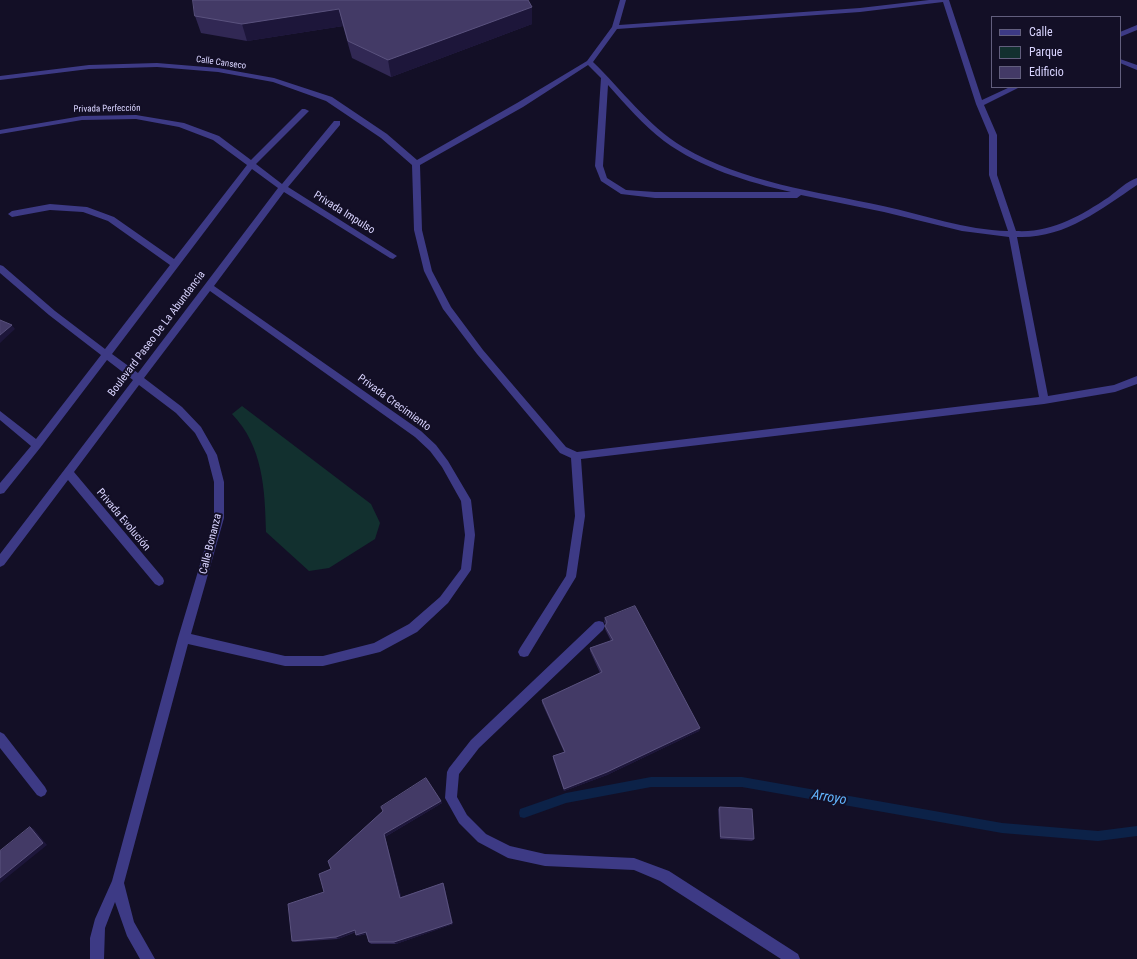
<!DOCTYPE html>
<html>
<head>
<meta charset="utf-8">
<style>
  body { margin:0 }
  #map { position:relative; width:1137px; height:959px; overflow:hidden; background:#130f26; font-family:"Roboto Condensed",sans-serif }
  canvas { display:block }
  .legend { position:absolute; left:991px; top:16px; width:130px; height:72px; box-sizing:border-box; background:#130f26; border:1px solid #625e7d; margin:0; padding:5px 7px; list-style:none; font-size:12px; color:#d9d4ff }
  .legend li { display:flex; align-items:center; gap:8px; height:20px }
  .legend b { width:20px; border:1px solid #625e7d }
</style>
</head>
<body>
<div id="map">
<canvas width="1137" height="959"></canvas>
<ul class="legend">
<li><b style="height:5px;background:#3d3a85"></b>Calle</li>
<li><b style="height:11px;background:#12302f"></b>Parque</li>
<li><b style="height:11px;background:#433a66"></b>Edificio</li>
</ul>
</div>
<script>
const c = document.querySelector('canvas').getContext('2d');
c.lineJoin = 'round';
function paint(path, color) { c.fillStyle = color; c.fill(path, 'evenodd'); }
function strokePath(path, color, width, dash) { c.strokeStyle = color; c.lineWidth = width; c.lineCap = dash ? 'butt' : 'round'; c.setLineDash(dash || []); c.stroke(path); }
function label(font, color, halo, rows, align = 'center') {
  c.font = font + ' "Roboto Condensed",sans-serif'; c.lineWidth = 4; c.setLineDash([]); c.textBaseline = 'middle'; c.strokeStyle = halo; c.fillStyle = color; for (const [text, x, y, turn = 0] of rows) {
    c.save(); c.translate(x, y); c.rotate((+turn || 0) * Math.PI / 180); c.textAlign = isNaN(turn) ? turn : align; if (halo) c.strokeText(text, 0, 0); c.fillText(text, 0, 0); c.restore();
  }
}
paint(new Path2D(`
  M 242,406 L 371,504 L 380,523 L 375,539 L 329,568 L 309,571 L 266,532 C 265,489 263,446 232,414 Z`), '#12302f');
paint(new Path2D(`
  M 651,777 L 742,777 L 1002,823 L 1098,831 L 1137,826 L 1137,836 L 1098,841 L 1002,833 L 742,787 L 651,787 L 566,803 L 524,818 L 520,817 L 519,813 L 520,809 L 566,793 Z`), '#0c2248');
paint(new Path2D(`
  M 599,621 L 603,622 L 605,626 L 603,630 L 479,748 L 459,774 L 457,797 L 467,815 L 486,834 L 510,846 L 545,854 L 634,858 L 669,871 L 798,954 L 800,959 L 781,959 L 660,881 L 634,870 L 545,866 L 508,858 L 478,842 L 459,823 L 445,798 L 447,772 L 449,768 L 471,740 L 595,622 Z`), '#3d3a85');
paint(new Path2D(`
  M 620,0 L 626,0 L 619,25 L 860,8 L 929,0 L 949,0 L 982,100 L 1010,87 L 1020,87 L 984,105 L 997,135 L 997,175 L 1016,231 C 1052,233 1080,216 1109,197 C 1117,191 1127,181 1137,178 L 1137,185 C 1100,210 1064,239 1017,237 L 1048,396 L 1114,385 L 1137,376 L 1137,384 L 1115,392 L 1044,404 L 581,459 L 585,516 L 576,577 L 528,656 L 524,657 L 520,656 L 518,652 L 520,648 L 566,576 L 575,516 L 571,458 L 560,453 L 477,354 L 443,309 L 424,271 L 414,230 L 412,165 L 381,138 L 326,101 L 273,82 L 218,72 L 157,67 L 89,69 L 0,80 L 0,76 L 89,65 L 157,63 L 218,68 L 274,78 L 332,97 L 387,134 L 417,160 L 517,103 L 587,61 L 612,27 ZM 943,2 L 976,104 L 989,135 L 989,175 L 1008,231 C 965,230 924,215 883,206 C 815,191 744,183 683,147 C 647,125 622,90 593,62 L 617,29 L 860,12 ZM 588,65 L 601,78 L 595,166 L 601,181 L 621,194 L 655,198 L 797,198 L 801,195 L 884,212 L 962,231 L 1009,237 L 1039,397 L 577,452 L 566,447 L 483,350 L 451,307 L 432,271 L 422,230 L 420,165 L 523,107 ZM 608,85 C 626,105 643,125 664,141 C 701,168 747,182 791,192 L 655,192 L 626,190 L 607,178 L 603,166 Z
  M 1137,25 L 1137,30 L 1120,37 L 1120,32 Z
  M 1120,59 L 1137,65 L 1137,70 L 1120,63 Z
  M 302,109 L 305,109 L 309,111 L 256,164 L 282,184 L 334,121 L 340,121 L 340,125 L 288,187 L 397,256 L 393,259 L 390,258 L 284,192 L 214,286 L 421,431 L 436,445 L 448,461 L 471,500 L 475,535 L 471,570 L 448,603 L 417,632 L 380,652 L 323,666 L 285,666 L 188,644 L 124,883 L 134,922 L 155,959 L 140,959 L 127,936 L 115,902 L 105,928 L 104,959 L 90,959 L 90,938 L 95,919 L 112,881 L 178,638 L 214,518 L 214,482 L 207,455 L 195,433 L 176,413 L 139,385 L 74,472 L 163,578 L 164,581 L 163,584 L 159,586 L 155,584 L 68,480 L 4,565 L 0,567 L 0,554 L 133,380 L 107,360 L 40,448 L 4,493 L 0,494 L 0,483 L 31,446 L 0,420 L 0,411 L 36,439 L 101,355 L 49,315 L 0,273 L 0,265 L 3,266 L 55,311 L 105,349 L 170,265 L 108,221 L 83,212 L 50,210 L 12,217 L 8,214 L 12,211 L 50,204 L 87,207 L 114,217 L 174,259 L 247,165 L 213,140 L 179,127 L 136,119 L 82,120 L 0,134 L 0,130 L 82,116 L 136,115 L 184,123 L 219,136 L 251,160 ZM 252,169 L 278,188 L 138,373 L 112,354 ZM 210,291 L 415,437 L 430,451 L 442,467 L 461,501 L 465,535 L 461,569 L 440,597 L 409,624 L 374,643 L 323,656 L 285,656 L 191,634 L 224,518 L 224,482 L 217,455 L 201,427 L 182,407 L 144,378 Z
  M 0,732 L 4,734 L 45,787 L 47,791 L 45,795 L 41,797 L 37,795 L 0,748 Z`), '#3d3a85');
paint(new Path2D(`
  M 193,0 L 532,24 L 391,77 L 352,58 L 343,26 L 247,41 L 201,33 L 195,16 Z
  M 605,618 L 700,728 L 699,731 L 607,775 L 564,791 L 553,759 L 553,756 L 564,752 L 542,703 L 542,700 L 600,673 L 590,651 L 590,648 L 611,641 L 605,629 L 606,624 L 604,622 Z
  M 441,801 L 442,803 L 385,837 L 401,897 L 443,883 L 444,885 L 453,924 L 396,944 L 371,944 L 369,942 L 366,934 L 358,936 L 356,932 L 338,939 L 295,942 L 292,941 L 324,892 L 331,869 Z
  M 720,807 L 754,839 L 752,841 L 720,839 L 718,809 Z`), '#312854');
paint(new Path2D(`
  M 532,7 L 532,24 L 391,77 L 388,60 Z
  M 339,9 L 343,26 L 247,41 L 242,24 Z
  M 12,325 L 15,329 L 0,343 L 0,335 Z
  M 700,728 L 699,731 L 607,775 L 564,791 L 564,789 Z
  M 441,801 L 442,803 L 385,837 L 402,899 L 400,898 L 384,834 Z
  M 30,827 L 34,829 L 47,845 L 0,883 L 0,878 Z
  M 443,883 L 444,885 L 453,924 L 396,944 L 394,942 Z
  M 355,930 L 357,931 L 338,939 L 336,937 Z
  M 366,932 L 368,933 L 358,936 L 356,935 Z`), '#1d163a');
const building = new Path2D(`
  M 193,0 L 528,0 L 532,7 L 388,60 L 348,41 L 339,9 L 242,24 L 195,16 Z
  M 0,320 L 12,325 L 0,335 Z
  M 635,606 L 700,728 L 607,772 L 564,789 L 553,756 L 565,752 L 542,700 L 602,672 L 590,648 L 613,640 L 605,626 L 607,622 L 605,618 Z
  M 426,778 L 441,801 L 384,834 L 400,898 L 443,883 L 452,923 L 394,942 L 369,942 L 366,932 L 356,935 L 355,930 L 336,937 L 292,941 L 288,904 L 324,892 L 319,874 L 331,869 L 328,861 L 383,811 L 381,807 Z
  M 720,807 L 752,809 L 754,839 L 721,837 Z
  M 30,827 L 43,843 L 0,878 L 0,851 Z`);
paint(building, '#433a66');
strokePath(building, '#5a527e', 1);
label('9px', '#d9d4ff', '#130f26', [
  ["Calle Canseco",221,63,8],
  ["Privada Perfección",107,109,-1]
]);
label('11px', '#d9d4ff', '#130f26', [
  ["Privada Impulso",344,213,32],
  ["Boulevard Paseo De La Abundancia",157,334,-53],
  ["Privada Crecimiento",394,403,36],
  ["Privada Evolución",123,520,50],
  ["Calle Bonanza",211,544,-76]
]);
label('italic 14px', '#62b6ff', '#130f26', [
  ["Arroyo",829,798,10]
]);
</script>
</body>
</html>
